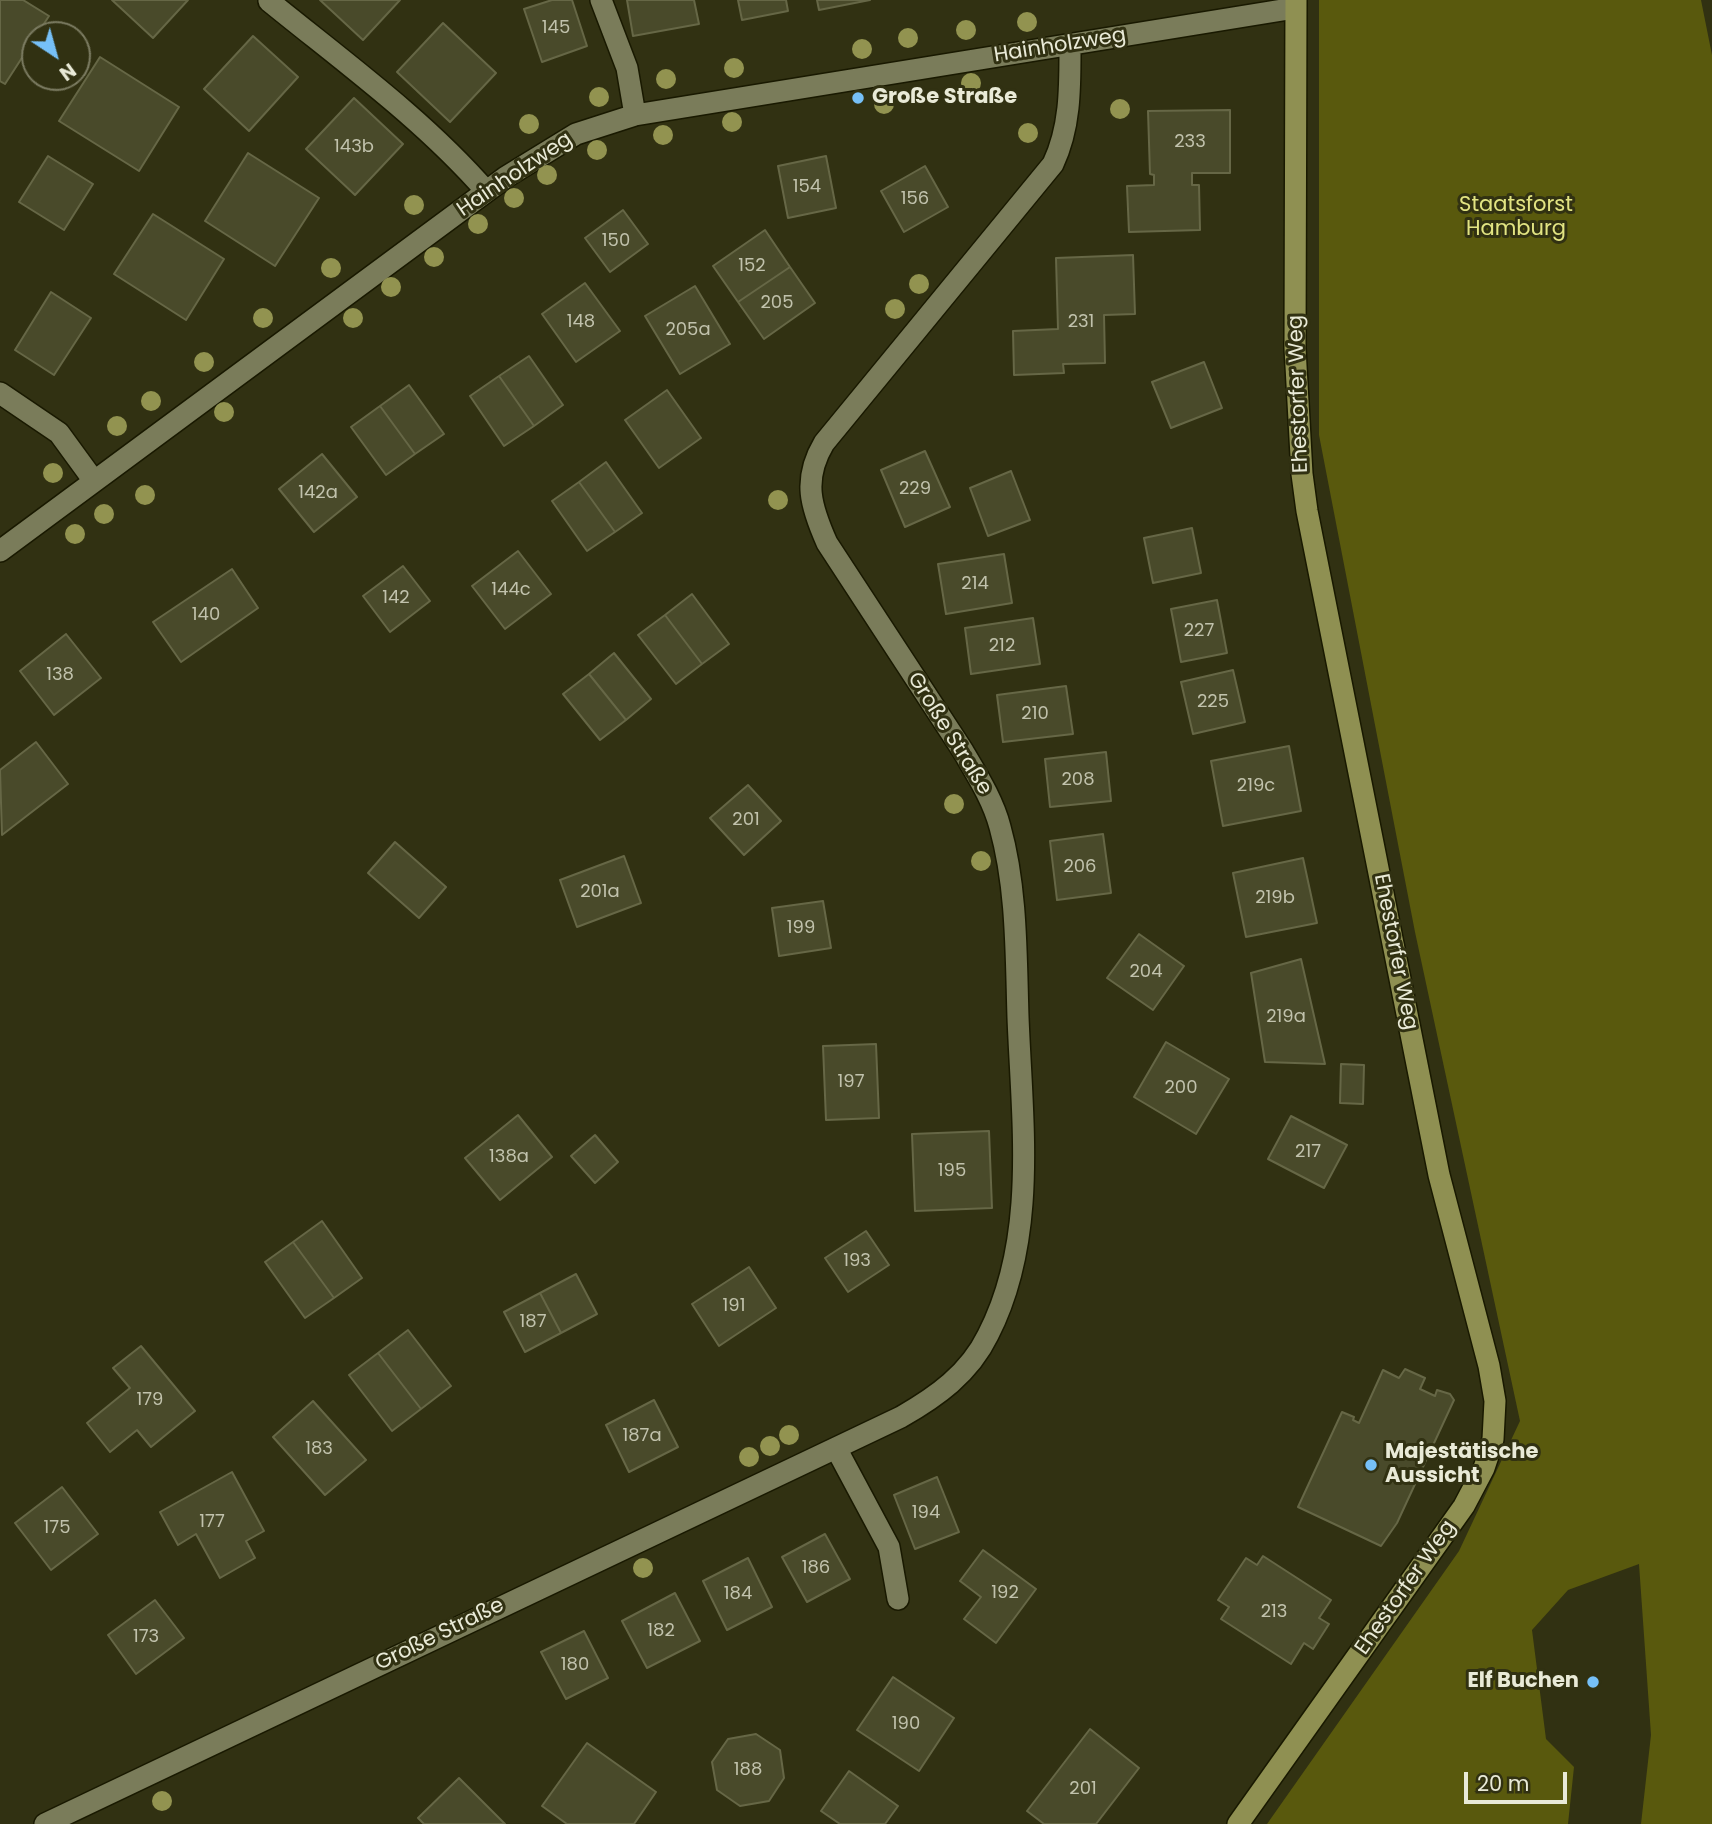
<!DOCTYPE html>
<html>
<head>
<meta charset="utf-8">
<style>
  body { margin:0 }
  #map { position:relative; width:1712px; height:1824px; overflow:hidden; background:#313112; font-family:Poppins,sans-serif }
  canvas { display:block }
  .north { position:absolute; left:21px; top:21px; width:70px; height:70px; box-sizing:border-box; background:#313112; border:2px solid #7b7b61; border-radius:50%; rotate:144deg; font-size:19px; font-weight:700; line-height:28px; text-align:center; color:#e9ead7 }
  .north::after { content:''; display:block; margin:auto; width:24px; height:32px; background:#76c0f7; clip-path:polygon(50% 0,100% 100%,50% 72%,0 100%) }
  .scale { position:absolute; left:1464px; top:1772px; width:103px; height:32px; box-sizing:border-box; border:4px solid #e9ead7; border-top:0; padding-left:9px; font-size:21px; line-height:24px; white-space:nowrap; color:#e9ead7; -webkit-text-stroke:5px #313112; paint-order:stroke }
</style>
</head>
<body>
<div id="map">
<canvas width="1712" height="1824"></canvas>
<div class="north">N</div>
<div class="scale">20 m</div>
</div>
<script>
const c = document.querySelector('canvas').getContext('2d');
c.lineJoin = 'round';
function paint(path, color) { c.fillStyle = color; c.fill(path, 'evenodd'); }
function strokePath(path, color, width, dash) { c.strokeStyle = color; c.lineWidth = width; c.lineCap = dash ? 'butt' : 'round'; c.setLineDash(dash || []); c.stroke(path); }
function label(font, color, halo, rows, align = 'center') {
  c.font = font + ' Poppins,sans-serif'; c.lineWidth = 6; c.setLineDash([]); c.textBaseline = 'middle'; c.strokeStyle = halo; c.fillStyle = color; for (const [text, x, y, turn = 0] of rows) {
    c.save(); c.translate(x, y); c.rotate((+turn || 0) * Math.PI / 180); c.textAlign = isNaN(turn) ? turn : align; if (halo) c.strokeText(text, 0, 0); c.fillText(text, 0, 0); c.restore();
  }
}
paint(new Path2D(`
  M 1319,0 L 1701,0 L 1712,55 L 1712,1824 L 1641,1824 L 1651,1735 L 1639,1564 L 1568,1590 L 1532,1630 L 1546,1739 L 1574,1767 L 1568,1824 L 1267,1824 L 1459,1551 L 1520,1421 L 1415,932 L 1319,435 Z`), '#59590d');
const building = new Path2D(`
  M 0,0 L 23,0 L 49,16 L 5,84 L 0,81 Z
  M 112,0 L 188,0 L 153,38 Z
  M 320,0 L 400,0 L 363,40 Z
  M 552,0 L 572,0 L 587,46 L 542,62 L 524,9 Z
  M 627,0 L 694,0 L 699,24 L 633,36 Z
  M 738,0 L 786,0 L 788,11 L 742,20 Z
  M 817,0 L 870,0 L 819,10 Z
  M 443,23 L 496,73 L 450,122 L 397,72 Z
  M 253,36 L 298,77 L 249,131 L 204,89 Z
  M 100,57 L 179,107 L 139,171 L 59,121 Z
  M 354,98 L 403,144 L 355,195 L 306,149 Z
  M 1230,110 L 1230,173 L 1192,173 L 1192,185 L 1199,185 L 1200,230 L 1129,232 L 1127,186 L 1154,185 L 1154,175 L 1150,174 L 1148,111 Z
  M 248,153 L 319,198 L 275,266 L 205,221 Z
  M 48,156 L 93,184 L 64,230 L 19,202 Z
  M 826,156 L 836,208 L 788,218 L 778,166 Z
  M 925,166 L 948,207 L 904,232 L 881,191 Z
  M 623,210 L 648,244 L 610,272 L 585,238 Z
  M 153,214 L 224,259 L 186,320 L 114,274 Z
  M 765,230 L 790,267 L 738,302 L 713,266 Z
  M 1133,255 L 1135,314 L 1104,315 L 1105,363 L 1063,364 L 1064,373 L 1014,375 L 1013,331 L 1058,329 L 1056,258 Z
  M 790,267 L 815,303 L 764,339 L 738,302 Z
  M 585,283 L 620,331 L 576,362 L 542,314 Z
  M 695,286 L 730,344 L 680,374 L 645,316 Z
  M 51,292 L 91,318 L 54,375 L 15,350 Z
  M 529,356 L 563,405 L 534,426 L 499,376 Z
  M 1204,362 L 1222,408 L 1171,428 L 1152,382 Z
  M 499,376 L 534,426 L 504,446 L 470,396 Z
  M 409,385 L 444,434 L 415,454 L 380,406 Z
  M 667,390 L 701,438 L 659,468 L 625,420 Z
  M 380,406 L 415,454 L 386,475 L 351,427 Z
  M 925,451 L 950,507 L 905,527 L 881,470 Z
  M 322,454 L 357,497 L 314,532 L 279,489 Z
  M 606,462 L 642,513 L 615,532 L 579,482 Z
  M 1011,471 L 1030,520 L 988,536 L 970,488 Z
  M 579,482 L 615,532 L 587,551 L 552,501 Z
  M 1192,528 L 1201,573 L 1153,583 L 1144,538 Z
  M 518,551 L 551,594 L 505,629 L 472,586 Z
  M 1004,554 L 1012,603 L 946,614 L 938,564 Z
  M 403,566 L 430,601 L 390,632 L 363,596 Z
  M 232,569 L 258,608 L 181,662 L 153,622 Z
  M 692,594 L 729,644 L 702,664 L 665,615 Z
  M 1217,600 L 1227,653 L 1181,662 L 1171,609 Z
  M 665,615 L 702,664 L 676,684 L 638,635 Z
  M 1033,618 L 1040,664 L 971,674 L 965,628 Z
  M 66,634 L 101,678 L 54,715 L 20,671 Z
  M 614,653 L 651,699 L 626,720 L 589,674 Z
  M 1233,670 L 1245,722 L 1193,734 L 1181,682 Z
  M 589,674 L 626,720 L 600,740 L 563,694 Z
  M 1066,686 L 1073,734 L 1003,742 L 997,695 Z
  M 36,742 L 68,784 L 2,835 L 0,770 Z
  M 1289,746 L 1301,811 L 1223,826 L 1211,761 Z
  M 1106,752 L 1111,801 L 1050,807 L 1045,759 Z
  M 748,785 L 781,821 L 744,855 L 710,818 Z
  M 1103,834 L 1111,893 L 1057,900 L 1050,841 Z
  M 395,842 L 446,887 L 419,918 L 368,873 Z
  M 624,856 L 641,903 L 577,927 L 560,880 Z
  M 1303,858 L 1317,923 L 1246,937 L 1233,873 Z
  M 823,901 L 831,948 L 779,956 L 772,908 Z
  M 1139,934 L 1184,966 L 1153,1010 L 1107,978 Z
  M 1301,959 L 1325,1064 L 1265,1062 L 1251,973 Z
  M 1166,1042 L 1229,1079 L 1196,1134 L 1134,1097 Z
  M 876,1044 L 879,1118 L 826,1120 L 823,1046 Z
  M 1341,1064 L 1364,1065 L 1363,1104 L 1340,1103 Z
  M 518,1115 L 552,1157 L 500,1200 L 465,1158 Z
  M 1291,1116 L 1347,1145 L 1324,1188 L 1268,1159 Z
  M 989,1131 L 992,1208 L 915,1211 L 912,1134 Z
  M 595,1135 L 618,1162 L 595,1183 L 571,1156 Z
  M 322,1221 L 362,1278 L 334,1298 L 293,1242 Z
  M 866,1231 L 889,1265 L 848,1292 L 825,1258 Z
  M 293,1242 L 334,1298 L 305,1318 L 265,1262 Z
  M 749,1267 L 776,1308 L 719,1346 L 692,1304 Z
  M 576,1274 L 597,1314 L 561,1333 L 540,1293 Z
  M 540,1293 L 561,1333 L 525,1352 L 504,1312 Z
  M 408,1330 L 451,1386 L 421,1409 L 378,1353 Z
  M 141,1346 L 195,1411 L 151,1447 L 137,1430 L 110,1452 L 87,1423 L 130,1388 L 113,1368 Z
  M 378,1353 L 421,1409 L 392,1431 L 349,1375 Z
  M 1405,1369 L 1425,1378 L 1420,1389 L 1435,1396 L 1437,1390 L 1450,1394 L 1454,1400 L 1397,1523 L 1381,1546 L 1298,1507 L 1342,1412 L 1354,1417 L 1353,1420 L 1359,1423 L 1383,1370 L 1399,1378 Z
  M 654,1400 L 678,1447 L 629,1472 L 606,1425 Z
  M 313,1401 L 366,1460 L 325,1495 L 273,1437 Z
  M 232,1472 L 264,1531 L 246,1541 L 255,1558 L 220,1578 L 196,1534 L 178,1545 L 160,1512 Z
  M 937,1477 L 959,1532 L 915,1549 L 894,1495 Z
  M 62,1487 L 98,1534 L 51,1570 L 15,1523 Z
  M 825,1534 L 850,1579 L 807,1602 L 782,1557 Z
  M 983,1550 L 1036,1589 L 996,1643 L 964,1619 L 981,1597 L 960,1581 Z
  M 1263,1556 L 1331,1600 L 1319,1618 L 1329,1624 L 1313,1649 L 1304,1643 L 1291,1664 L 1221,1619 L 1229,1607 L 1218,1600 L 1246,1558 L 1257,1565 Z
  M 748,1558 L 772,1607 L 727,1630 L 703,1581 Z
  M 675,1593 L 700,1641 L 647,1668 L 622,1621 Z
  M 155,1600 L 184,1638 L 136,1674 L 108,1635 Z
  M 584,1631 L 608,1678 L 566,1699 L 541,1652 Z
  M 893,1677 L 954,1718 L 919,1771 L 857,1730 Z
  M 1090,1729 L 1139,1768 L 1096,1824 L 1044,1824 L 1027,1811 Z
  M 756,1734 L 780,1750 L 784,1778 L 769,1801 L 740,1806 L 717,1790 L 712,1762 L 728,1739 Z
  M 587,1743 L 656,1792 L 634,1824 L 567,1824 L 542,1806 Z
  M 849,1771 L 898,1806 L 885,1824 L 840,1824 L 821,1811 Z
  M 459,1778 L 505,1824 L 424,1824 L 418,1818 Z`);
paint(building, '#494a2a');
strokePath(building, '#666746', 2);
const minor = new Path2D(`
  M 601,0 L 627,68 L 635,115
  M 269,1 C 344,62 423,119 486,191
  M 0,393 L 59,433 L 94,481
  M 0,551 L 506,177 L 576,134 L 635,115 L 1295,8
  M 836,1448 L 889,1547 L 898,1599
  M 45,1824 L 901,1417 C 936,1397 969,1374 988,1335 C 1038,1238 1022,1122 1018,1017 C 1016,954 1017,888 1000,827 C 993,800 977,775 963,751 L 827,543 C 811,507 802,480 824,443 L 1053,164 C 1071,126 1070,85 1070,44`);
const major = new Path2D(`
  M 1238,1824 L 1464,1506 L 1484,1468 L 1489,1453 L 1493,1439 L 1495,1401 L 1489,1366 L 1439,1175 L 1307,511 L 1302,474 L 1295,348 L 1296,0`);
strokePath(minor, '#191900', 24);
strokePath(major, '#191900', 24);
strokePath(minor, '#7a7c5a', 21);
strokePath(major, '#8f9052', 21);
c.fillStyle = '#929350';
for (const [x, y] of [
  [1027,22],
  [966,30],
  [908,38],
  [862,49],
  [734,68],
  [666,79],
  [971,83],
  [599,97],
  [884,104],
  [1120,109],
  [732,122],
  [529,124],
  [1028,133],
  [663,135],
  [597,150],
  [547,175],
  [514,198],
  [414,205],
  [478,224],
  [434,257],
  [331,268],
  [919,284],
  [391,287],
  [895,309],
  [263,318],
  [353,318],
  [204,362],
  [151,401],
  [224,412],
  [117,426],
  [53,473],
  [145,495],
  [778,500],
  [104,514],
  [75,534],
  [954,804],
  [981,861],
  [789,1435],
  [770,1446],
  [749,1457],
  [643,1568],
  [162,1801]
]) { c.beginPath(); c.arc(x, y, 10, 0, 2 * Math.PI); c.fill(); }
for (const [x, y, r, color] of [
  [858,98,7,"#76c0f7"],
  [1371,1465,7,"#76c0f7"],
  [1593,1682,7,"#76c0f7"]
]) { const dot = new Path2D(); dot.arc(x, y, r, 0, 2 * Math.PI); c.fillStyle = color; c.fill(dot); strokePath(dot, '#313112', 2.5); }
label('18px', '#c1c2ac', null, [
  ["145",556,28],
  ["233",1190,142],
  ["143b",354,147],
  ["154",807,187],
  ["156",915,199],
  ["150",616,241],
  ["152",752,266],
  ["205",777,303],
  ["148",581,322],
  ["231",1081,322],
  ["205a",688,330],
  ["229",915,489],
  ["142a",318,493],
  ["214",975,584],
  ["144c",511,590],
  ["142",396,598],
  ["140",206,615],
  ["227",1199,631],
  ["212",1002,646],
  ["138",60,675],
  ["225",1213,702],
  ["210",1035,714],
  ["208",1078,780],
  ["219c",1256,786],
  ["201",746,820],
  ["206",1080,867],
  ["201a",600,892],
  ["219b",1275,898],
  ["199",801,928],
  ["204",1146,972],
  ["219a",1286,1017],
  ["197",851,1082],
  ["200",1181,1088],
  ["217",1308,1152],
  ["138a",509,1157],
  ["195",952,1171],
  ["193",857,1261],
  ["191",734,1306],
  ["187",533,1322],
  ["179",150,1400],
  ["187a",642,1436],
  ["183",319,1449],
  ["194",926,1513],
  ["177",212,1522],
  ["175",57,1528],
  ["186",816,1568],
  ["192",1005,1593],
  ["184",738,1594],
  ["213",1274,1612],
  ["182",661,1631],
  ["173",146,1637],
  ["180",575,1665],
  ["190",906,1724],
  ["188",748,1770],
  ["201",1083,1789]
]);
label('21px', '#e9ead7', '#313112', [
  ["Hainholzweg",1060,46,-9],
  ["Hainholzweg",515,175,-34],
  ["Ehestorfer Weg",1299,394,-92],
  ["Große Straße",949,734,58],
  ["Ehestorfer Weg",1395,952,79],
  ["Ehestorfer Weg",1406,1588,-55],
  ["Große Straße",440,1635,-26]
]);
label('bold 21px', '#e9ead7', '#313112', [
  ["Große Straße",872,98],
  ["Majestätische",1385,1453],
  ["Aussicht",1385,1477],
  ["Elf Buchen",1579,1682,"right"]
], 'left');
label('21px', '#e2e482', '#313112', [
  ["Staatsforst",1516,206],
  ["Hamburg",1516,230]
]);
</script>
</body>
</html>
